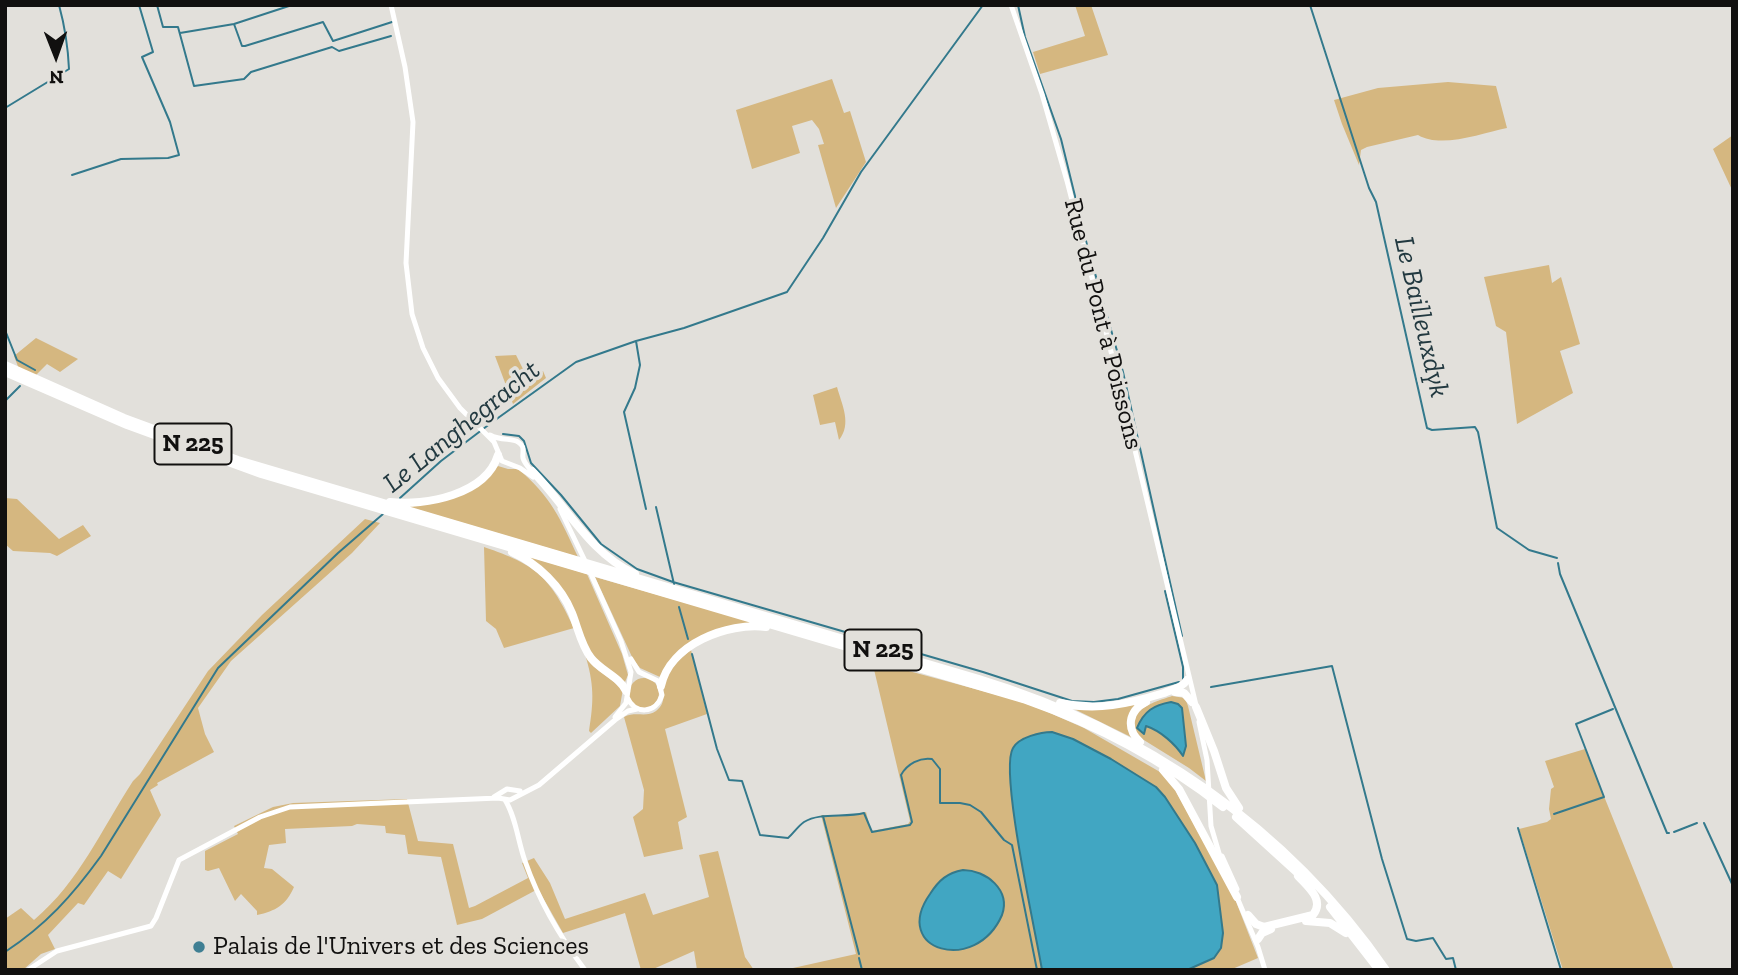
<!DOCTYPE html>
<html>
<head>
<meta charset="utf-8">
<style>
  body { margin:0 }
  #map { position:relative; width:1738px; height:975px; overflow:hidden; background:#e2e0db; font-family:"Zilla Slab",serif }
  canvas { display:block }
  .frame { position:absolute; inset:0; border:7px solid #11100f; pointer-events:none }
  .north { position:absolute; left:21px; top:21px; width:70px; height:70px; -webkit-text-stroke:5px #e2e0db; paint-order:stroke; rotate:179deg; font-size:19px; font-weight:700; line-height:28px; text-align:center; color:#11100f }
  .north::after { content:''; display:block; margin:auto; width:24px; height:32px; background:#11100f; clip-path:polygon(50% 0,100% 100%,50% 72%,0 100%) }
</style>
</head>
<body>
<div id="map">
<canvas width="1738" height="975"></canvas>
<div class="frame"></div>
<div class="north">N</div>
</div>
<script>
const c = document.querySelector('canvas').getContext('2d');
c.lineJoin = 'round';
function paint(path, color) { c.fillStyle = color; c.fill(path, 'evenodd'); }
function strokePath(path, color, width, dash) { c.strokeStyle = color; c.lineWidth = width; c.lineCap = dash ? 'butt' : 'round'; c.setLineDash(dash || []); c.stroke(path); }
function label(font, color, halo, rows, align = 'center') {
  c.font = font + ' "Zilla Slab",serif'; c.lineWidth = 7; c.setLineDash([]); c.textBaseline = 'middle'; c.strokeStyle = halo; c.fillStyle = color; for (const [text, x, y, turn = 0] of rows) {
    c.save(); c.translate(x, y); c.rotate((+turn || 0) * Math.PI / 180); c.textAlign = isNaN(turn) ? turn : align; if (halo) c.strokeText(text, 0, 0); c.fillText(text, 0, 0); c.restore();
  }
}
paint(new Path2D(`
  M 1075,5 L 1091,5 L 1108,55 L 1040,74 L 1033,52 L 1085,36 Z
  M 832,79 L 844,113 L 850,111 L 866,162 L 836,208 L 818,145 L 824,144 L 819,129 L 812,120 L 792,126 L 800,153 L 752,169 L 736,110 Z
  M 1448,82 L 1496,86 L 1507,128 C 1482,133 1441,149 1418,135 L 1367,147 L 1361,150 L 1359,165 L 1342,124 L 1334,100 L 1378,88 Z
  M 1733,135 L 1733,192 L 1713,149 Z
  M 1549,265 L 1552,283 L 1561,277 L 1580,344 L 1560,351 L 1573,393 L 1517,424 L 1506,332 L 1496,326 L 1484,277 Z
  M 36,338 L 78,359 L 60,372 L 47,364 L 35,376 L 19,369 L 14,356 Z
  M 516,355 L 527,377 L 543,371 L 546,378 L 513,404 L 495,356 Z
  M 837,387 C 842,405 852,424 839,440 L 835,422 L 820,425 L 813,395 Z
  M 498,466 L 508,469 L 518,469 C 551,496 561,520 578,557 L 405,506 C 446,501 468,498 498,466 Z
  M 5,498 L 17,499 L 59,539 L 83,525 L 91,536 L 57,556 L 50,553 L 13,551 L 5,544 Z
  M 365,519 L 380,523 L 352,553 L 231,661 L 198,708 L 205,734 L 214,752 L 157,783 L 158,785 L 150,790 L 161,815 L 121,879 L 108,871 L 84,905 L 78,903 L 48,935 L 55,949 L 41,954 L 23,970 L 5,970 L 5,919 L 21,908 L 34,920 C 80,881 101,830 133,781 L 140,774 L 208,671 L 262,615 Z
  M 484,547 C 537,565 550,577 574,628 L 504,648 L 496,629 L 486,621 Z
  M 527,556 L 587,574 L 622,654 L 628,675 L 625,682 L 595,661 L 585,642 L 574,611 Z
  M 595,577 L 756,623 L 711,632 L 666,667 L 660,677 L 640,668 L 633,659 Z
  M 691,650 L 707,714 L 665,729 L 687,817 L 678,822 L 683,849 L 644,857 L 633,817 L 643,809 L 644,790 L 624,717 C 635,711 647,718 656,711 C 668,702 661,691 665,680 C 670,668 681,658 691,650 Z
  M 585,654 L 593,666 L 623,689 L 620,706 L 591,733 L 589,731 C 594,700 594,684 585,654 Z
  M 872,661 L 1012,699 L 1041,709 L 1084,728 L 1160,772 L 1174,788 L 1235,899 L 1258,958 L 1230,970 L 784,970 L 856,954 L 821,815 L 848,816 L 866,812 L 871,831 L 908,824 L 910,821 Z
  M629 693a15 15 0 1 1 30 0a15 15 0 1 1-30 0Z
  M 1172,696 L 1185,698 L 1188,706 L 1206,781 L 1189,768 L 1139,737 C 1123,710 1152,703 1172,696 Z
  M 1138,703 L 1131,737 L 1072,708 Z
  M 1585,749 L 1674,970 L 1563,970 L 1519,829 L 1547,822 L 1551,819 L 1549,809 L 1551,789 L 1554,787 L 1545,761 Z
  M 407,799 L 418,841 L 453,844 L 469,908 L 475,906 L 528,878 L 522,863 L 534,858 L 550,883 L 565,919 L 645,893 L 653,915 L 709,897 L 699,855 L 718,851 L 745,957 L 754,970 L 697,970 L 694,951 L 651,970 L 641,970 L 625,913 L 563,933 L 538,889 L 482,919 L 457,925 L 441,857 L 408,854 L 405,835 L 386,833 L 385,826 L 357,824 L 352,826 L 285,829 L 286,843 L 269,845 L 264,868 L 272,869 L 294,887 C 286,905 276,911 257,915 L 257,911 L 241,894 L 235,901 L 219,868 L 208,871 L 205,870 L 205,851 L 238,834 L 234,826 L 273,807 L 293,803 Z`), '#d5b780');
const water = new Path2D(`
  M 1171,702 L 1178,704 L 1182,708 L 1186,746 L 1183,756 C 1175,744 1161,731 1146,726 L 1144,734 L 1137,728 C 1144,711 1154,705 1171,702 Z
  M 1052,732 L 1073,739 L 1111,759 L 1156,787 L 1165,797 L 1195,843 L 1217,885 L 1223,933 L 1221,948 L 1214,958 L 1187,970 L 1042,970 C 1036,933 999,771 1013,748 C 1019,737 1041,732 1052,732 Z
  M 963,870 C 986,870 1011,890 1002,915 C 976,975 890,951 930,894 C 939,880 947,873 963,870 Z`);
paint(water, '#41a6c2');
strokePath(water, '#33798c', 2);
strokePath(new Path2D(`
  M 157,5 L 163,27 L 178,27 L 194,86 L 244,79 L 251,72 L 332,47 L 339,51 L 391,36
  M 1018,5 L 1025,37 L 1061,139 L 1087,245 L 1123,372 L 1182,636
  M 1310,5 L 1369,188 L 1376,202 L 1427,428 L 1432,430 L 1475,427 L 1478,432 L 1497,528 L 1529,550 L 1557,558
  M 234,24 L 292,5
  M 180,33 L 234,24 L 242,46 L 245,46 L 323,22 L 333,41 L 392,22
  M 5,108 L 69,69 C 68,47 65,27 59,5
  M 72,175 L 121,159 L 168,158 L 179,155 L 170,122 L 142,57 L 153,52 L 139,5
  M 5,330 L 17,360 L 35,370
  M 636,341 L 640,365 L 635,388 L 624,412 L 646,509
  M 5,401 L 20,386
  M 503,434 L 519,436 L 524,441 L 531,463 L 561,495 L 601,544 L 637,569 L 673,582 L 983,672 L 1072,701 L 1094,702 L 1118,699 L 1179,682
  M 400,498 L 441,461 L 491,423 L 576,362 L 636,341 L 684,328 L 787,292 L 823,238 L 861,172 L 983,5
  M 656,507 L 674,584
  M 1558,563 L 1560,574 L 1667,833 L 1669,833
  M 1165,591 L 1183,667 L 1183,679
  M 679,607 L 688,639
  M 692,654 L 717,749 L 729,780 L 742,781 L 760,835 L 788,838 C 794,833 797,827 804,822 C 820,812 845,818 864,813 L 872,832 L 910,825 L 912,822 L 901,775 C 907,764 920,757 932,759 L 940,769 L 940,803 L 960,803 L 970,805 L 981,812 L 1004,840 L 1012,845 L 1037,970
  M 1211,687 L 1332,666 L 1382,859 L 1407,939 L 1416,941 L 1433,938 L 1446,959 L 1453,958 L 1456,970
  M 1554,814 L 1604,797 L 1576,724 L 1613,709
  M 823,816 L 859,954
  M 1704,823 L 1733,886
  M 1518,828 L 1561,970
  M 1674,832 L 1697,823
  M 5,952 C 46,925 72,896 101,856 L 218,668 L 338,553 L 383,514
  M 859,958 L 862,970`), '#33798c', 2);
strokePath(new Path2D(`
  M 391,5 L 405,67 L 413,122 L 406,263 L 412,314 L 423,348 L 438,378 L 460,408 L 494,442 L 502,461 L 520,468 L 533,477
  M 1011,5 L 1042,94 L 1067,181 L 1117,375 L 1196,705
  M 490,435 C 501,441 513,438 518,442 C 526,447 522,451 523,458 C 524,463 530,469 533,473
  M 560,509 L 586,563
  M 590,572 L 621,641 L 631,672 L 626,703 L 615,717
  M 627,697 C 635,715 656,714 662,695 L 658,681 L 639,672 L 631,659
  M 1199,722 L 1207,760 L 1211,826 L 1221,860
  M 494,797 L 507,789 L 520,791
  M 505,800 C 516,817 518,842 525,861 C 539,901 560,937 585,970
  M 1222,856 L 1237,889
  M 1236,895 L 1258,947 L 1265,970
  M 28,970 L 57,951 L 151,926 L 156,918 L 179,860 L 260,817 L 290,807 L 498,798 L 510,800 L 539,785 L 615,720 L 628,711 L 637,709`), '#fff', 5);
strokePath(new Path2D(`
  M 5,365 L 124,418 L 238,460 L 979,679 C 1143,729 1287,827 1386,970
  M 5,372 L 127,425 L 261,474 L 1026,700 C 1097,725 1164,761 1223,807
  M 532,471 C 566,505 589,553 635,574
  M 390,502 C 425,506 486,495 498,455
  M 512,552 C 538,564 561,586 572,613 C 578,628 581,645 591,658 C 601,671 620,677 626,691
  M 661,686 C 670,644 728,622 766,627
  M 1175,692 L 1184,693 L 1192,702
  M 1060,703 C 1097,711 1128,704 1164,693 C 1173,689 1182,688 1187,680
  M 1196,707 L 1214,751 L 1226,788 L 1239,808
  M 1140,742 C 1126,729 1128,711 1146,702
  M 1163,770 L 1179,789 L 1237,897
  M 1236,817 L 1302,877
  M 1330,907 L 1379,970
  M 1248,915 L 1256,924 L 1264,927 L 1313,915 C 1325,900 1308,887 1298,876
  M 1306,921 L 1330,923 L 1346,933
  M 1258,939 L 1262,933 L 1271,929`), '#fff', 8);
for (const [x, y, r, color] of [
  [199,947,7,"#3f7f93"]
]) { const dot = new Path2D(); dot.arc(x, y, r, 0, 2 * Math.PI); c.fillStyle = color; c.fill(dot); strokePath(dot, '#e2e0db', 2.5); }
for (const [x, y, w] of [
  [193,444,77],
  [883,650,77]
]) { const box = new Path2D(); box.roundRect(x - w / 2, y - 20.5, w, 41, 5); c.fillStyle = '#e2e0db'; c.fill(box); strokePath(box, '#11100f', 2); }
label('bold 24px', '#11100f', null, [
  ["N 225",193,444],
  ["N 225",883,650]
]);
label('26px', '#11100f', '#e2e0db', [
  ["Rue du Pont à Poissons",1103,324,76]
]);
label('26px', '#11100f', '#e2e0db', [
  ["Palais de l'Univers et des Sciences",213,947]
], 'left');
label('italic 28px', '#223940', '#e2e0db', [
  ["Le Bailleuxdyk",1421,317,77],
  ["Le Langhegracht",462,427,-39]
]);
</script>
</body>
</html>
